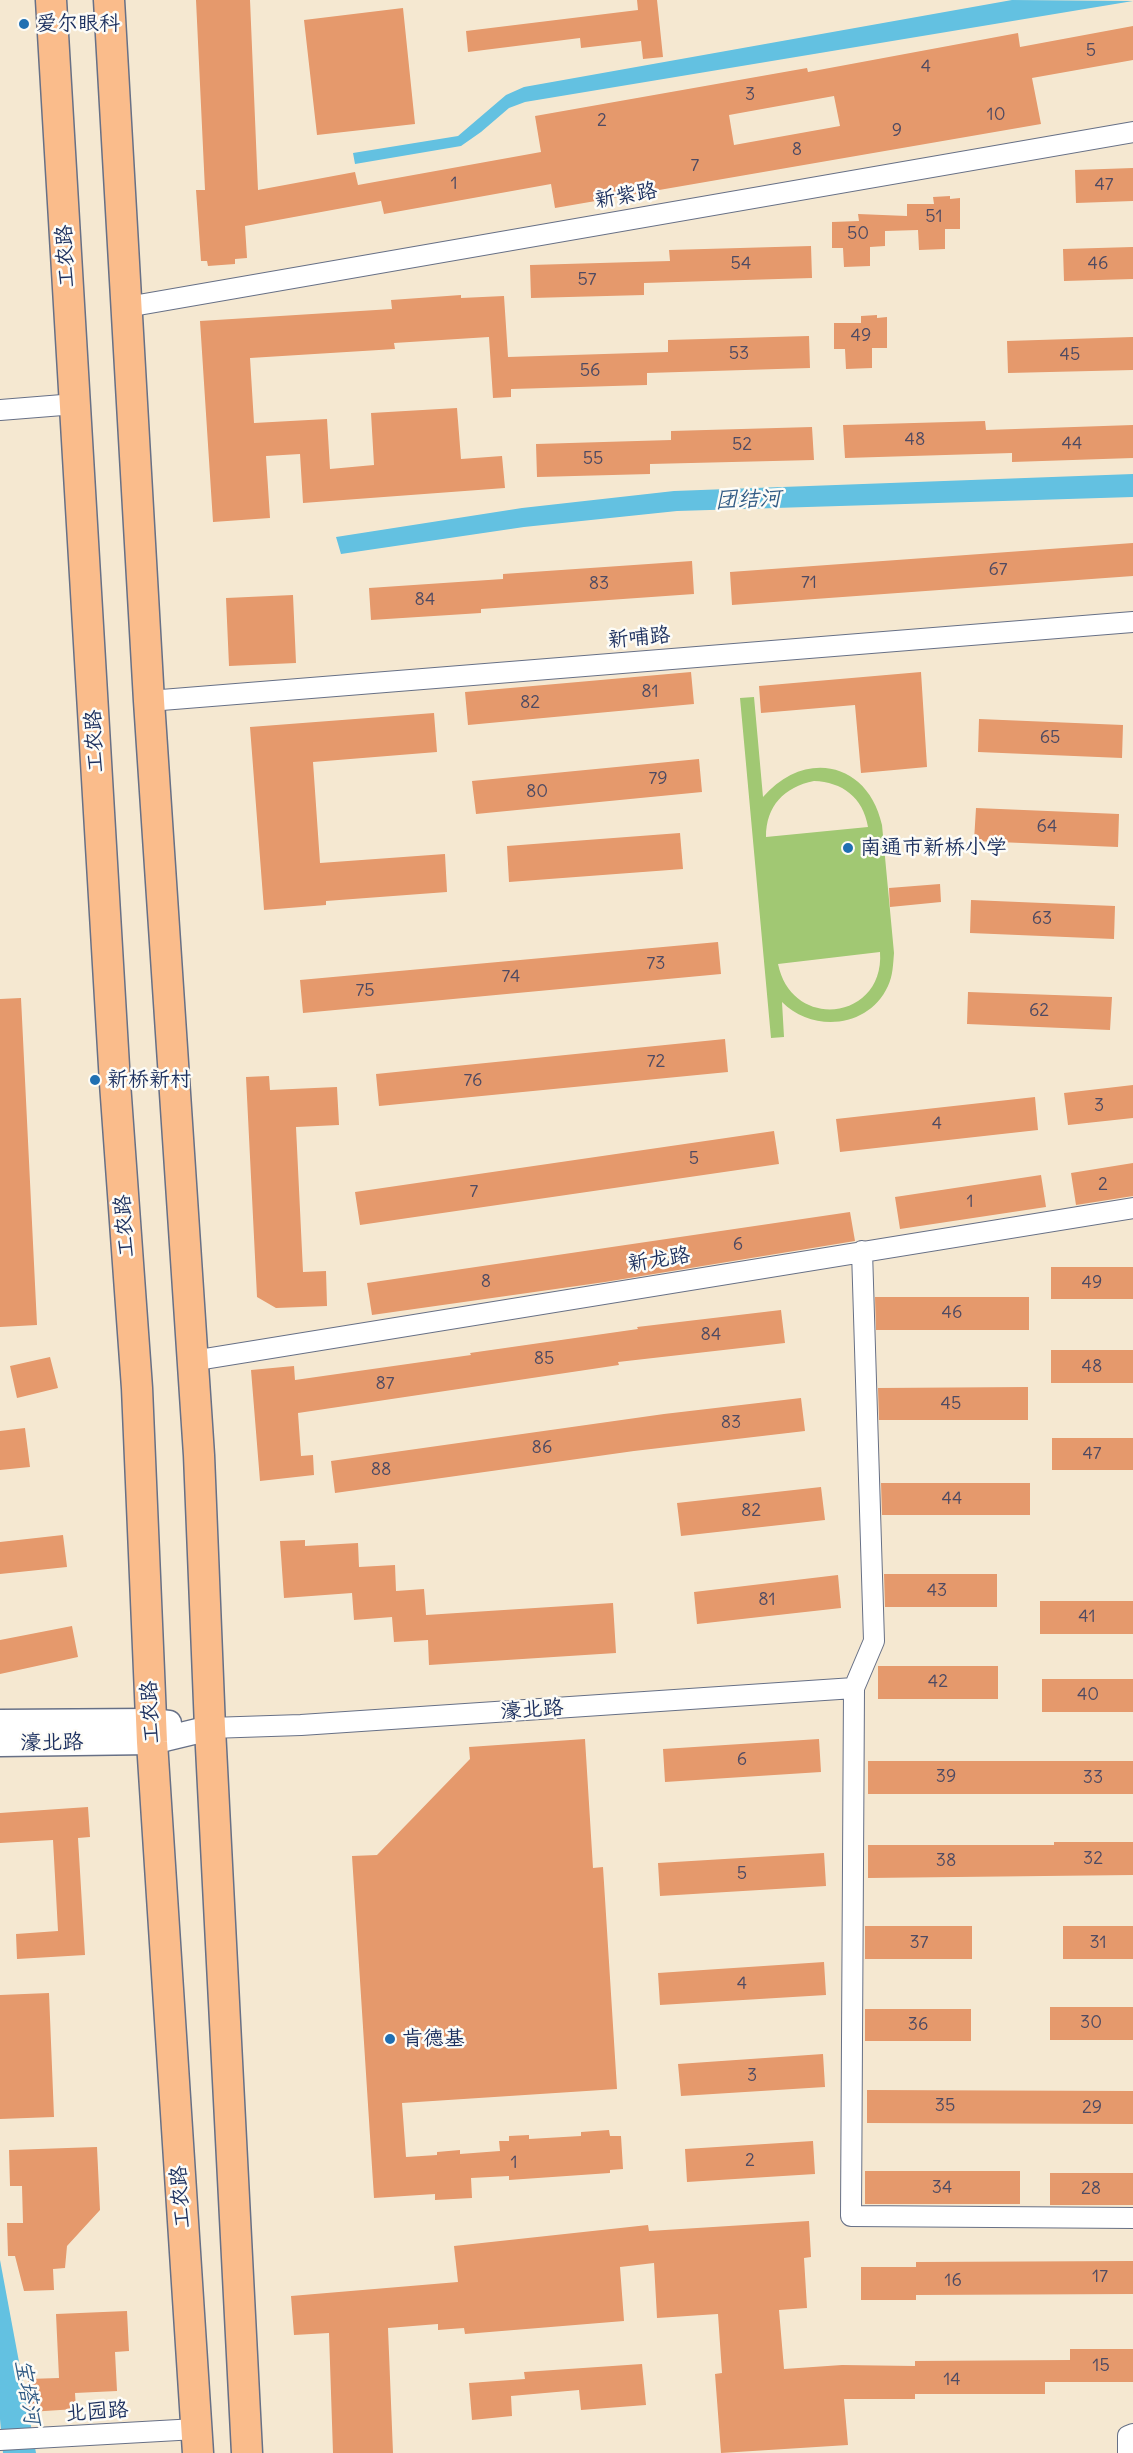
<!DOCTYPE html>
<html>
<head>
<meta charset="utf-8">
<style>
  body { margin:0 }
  canvas { display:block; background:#f5e8d1 }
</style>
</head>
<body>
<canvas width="1133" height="2453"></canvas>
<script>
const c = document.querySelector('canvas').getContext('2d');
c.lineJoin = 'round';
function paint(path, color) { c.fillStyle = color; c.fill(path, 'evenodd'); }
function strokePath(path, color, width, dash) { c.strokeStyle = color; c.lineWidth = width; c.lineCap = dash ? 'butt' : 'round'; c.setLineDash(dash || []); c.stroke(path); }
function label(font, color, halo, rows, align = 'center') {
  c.font = font + ' Delius,"LXGW WenKai TC",sans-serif'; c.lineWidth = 5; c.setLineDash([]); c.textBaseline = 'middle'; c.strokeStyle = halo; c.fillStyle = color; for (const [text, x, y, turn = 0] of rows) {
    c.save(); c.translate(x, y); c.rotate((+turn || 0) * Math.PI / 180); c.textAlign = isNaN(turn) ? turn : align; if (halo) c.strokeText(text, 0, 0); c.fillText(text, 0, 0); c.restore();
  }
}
paint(new Path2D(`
  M 754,697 L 763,797 C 804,749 868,761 882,825 L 894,953 C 893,965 893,975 888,986 C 869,1028 813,1033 782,1002 L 784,1037 L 771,1038 L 740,698 ZM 814,781 C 842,782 863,797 868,827 L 766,837 C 766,806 784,787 814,781 ZM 880,952 C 885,1020 792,1032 778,964 Z`), '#a1c873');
paint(new Path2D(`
  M 1012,0 L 1133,1 L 525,102 L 509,108 L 481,132 L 461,146 L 355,164 L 353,153 L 458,136 L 506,95 L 524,87 Z
  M 1133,474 L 1133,497 L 677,511 L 524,527 L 341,554 L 336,537 L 522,508 L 674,491 Z
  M 0,2260 L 36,2453 L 3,2453 L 0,2419 Z`), '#63c1e1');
paint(new Path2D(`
  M 196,0 L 250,0 L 258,190 L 355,172 L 358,185 L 541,152 L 535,116 L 807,68 L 808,72 L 1018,33 L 1020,47 L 1133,26 L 1133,60 L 1032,78 L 1041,124 L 555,208 L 551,184 L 384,214 L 381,201 L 245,226 L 247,258 L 235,259 L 235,264 L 208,266 L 207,261 L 201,261 L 196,190 L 205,190 ZM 834,96 L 840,126 L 734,145 L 729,115 Z
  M 637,0 L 657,0 L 663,57 L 643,59 L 641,41 L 581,48 L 580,38 L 468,52 L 466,31 L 638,10 Z
  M 403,8 L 415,124 L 317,135 L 304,20 Z
  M 1133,168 L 1133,201 L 1076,203 L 1075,170 Z
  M 950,196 L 950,199 L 960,198 L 960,229 L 945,229 L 945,249 L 919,250 L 918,230 L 885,231 L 885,246 L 870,247 L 870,266 L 844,267 L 843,248 L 832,248 L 832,222 L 859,221 L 858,214 L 907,216 L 907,204 L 934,204 L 933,197 Z
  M 811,246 L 812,278 L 644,283 L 644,295 L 531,298 L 530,265 L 670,261 L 669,250 Z
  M 1133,247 L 1133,279 L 1064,281 L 1063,249 Z
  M 461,295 L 461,298 L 504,296 L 508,357 L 668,352 L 668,340 L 809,336 L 810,368 L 647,373 L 647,385 L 511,389 L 511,397 L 493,398 L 489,337 L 394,343 L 395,349 L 250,358 L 254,423 L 327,419 L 330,469 L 374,465 L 371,413 L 457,408 L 461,459 L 502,456 L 505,488 L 303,503 L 300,454 L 266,456 L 270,518 L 213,522 L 200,321 L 392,309 L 391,300 Z
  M 877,315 L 877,318 L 887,317 L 887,348 L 872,348 L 872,368 L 846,369 L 845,349 L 834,349 L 834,323 L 861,323 L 861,316 Z
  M 1133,337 L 1133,370 L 1008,373 L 1007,341 Z
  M 985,421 L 986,430 L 1133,425 L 1133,458 L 1012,462 L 1012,453 L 845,458 L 843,425 Z
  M 812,427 L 814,460 L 650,464 L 650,474 L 537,477 L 536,444 L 671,440 L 671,431 Z
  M 1133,543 L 1133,576 L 732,605 L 730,572 Z
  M 692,561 L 694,594 L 481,609 L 481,613 L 371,620 L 369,588 L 503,579 L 503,574 Z
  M 293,595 L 296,663 L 229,666 L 226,598 Z
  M 691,672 L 694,704 L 468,725 L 465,692 Z
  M 921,672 L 927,767 L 861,773 L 855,705 L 761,713 L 759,686 Z
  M 434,713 L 437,752 L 313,762 L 320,863 L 445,854 L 447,892 L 326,901 L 326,905 L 264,910 L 250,727 Z
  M 979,719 L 1123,725 L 1122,758 L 978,752 Z
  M 699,759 L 702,792 L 476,814 L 472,781 Z
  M 976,808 L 1119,814 L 1118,847 L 974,841 Z
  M 680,833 L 683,869 L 509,882 L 507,846 Z
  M 940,884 L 941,902 L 890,907 L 889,888 Z
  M 971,900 L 1115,906 L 1114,939 L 970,933 Z
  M 718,942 L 721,974 L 303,1013 L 300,980 Z
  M 968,992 L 1112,997 L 1110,1030 L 967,1024 Z
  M 21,998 L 37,1325 L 0,1327 L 0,999 Z
  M 725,1039 L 728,1072 L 379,1106 L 376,1074 Z
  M 269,1076 L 270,1090 L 337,1087 L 339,1125 L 296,1127 L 303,1272 L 326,1271 L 327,1306 L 276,1308 L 257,1297 L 246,1077 Z
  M 1133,1085 L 1133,1118 L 1068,1125 L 1064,1093 Z
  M 1035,1097 L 1038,1130 L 840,1152 L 836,1119 Z
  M 774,1131 L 779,1164 L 360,1225 L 355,1192 Z
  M 1133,1163 L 1133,1196 L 1076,1205 L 1071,1173 Z
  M 1041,1175 L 1046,1207 L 900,1229 L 895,1197 Z
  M 850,1212 L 855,1241 L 605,1282 L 372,1315 L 367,1283 Z
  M 1051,1267 L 1133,1267 L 1133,1299 L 1051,1299 Z
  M 875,1297 L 1029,1297 L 1029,1330 L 876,1330 Z
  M 781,1310 L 785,1343 L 618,1362 L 619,1365 L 298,1413 L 301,1456 L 313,1455 L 314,1475 L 260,1481 L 251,1370 L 294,1366 L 295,1380 L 471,1355 L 470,1353 L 638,1329 L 637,1327 Z
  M 1051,1350 L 1133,1350 L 1133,1383 L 1051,1383 Z
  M 50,1357 L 58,1388 L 17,1398 L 10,1366 Z
  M 1028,1387 L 1028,1420 L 879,1420 L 878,1388 Z
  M 801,1398 L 805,1431 L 634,1451 L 335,1493 L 331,1461 L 664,1414 Z
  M 25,1428 L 30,1467 L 0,1470 L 0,1431 Z
  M 1052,1438 L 1133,1438 L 1133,1470 L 1052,1470 Z
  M 881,1483 L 1030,1483 L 1030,1515 L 882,1515 Z
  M 821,1487 L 825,1520 L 681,1536 L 677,1503 Z
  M 63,1535 L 67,1567 L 0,1574 L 0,1542 Z
  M 305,1540 L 305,1546 L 358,1543 L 359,1567 L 395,1565 L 396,1591 L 424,1589 L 426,1615 L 613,1603 L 616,1653 L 429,1665 L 428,1640 L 394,1642 L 392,1617 L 354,1620 L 352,1593 L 284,1598 L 280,1541 Z
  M 884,1574 L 997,1574 L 997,1607 L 885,1607 Z
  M 838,1575 L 841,1608 L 697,1624 L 694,1592 Z
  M 1040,1601 L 1133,1601 L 1133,1634 L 1040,1634 Z
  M 72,1626 L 78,1657 L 0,1674 L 0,1640 Z
  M 878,1666 L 998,1666 L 998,1699 L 878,1699 Z
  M 1042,1679 L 1133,1679 L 1133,1712 L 1042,1712 Z
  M 585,1739 L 593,1868 L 603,1867 L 617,2089 L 402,2103 L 406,2157 L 437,2155 L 437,2152 L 460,2150 L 460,2154 L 500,2151 L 499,2141 L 509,2141 L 509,2136 L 529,2135 L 529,2139 L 581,2136 L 581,2132 L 609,2130 L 610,2136 L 621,2136 L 623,2169 L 610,2170 L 610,2173 L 509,2180 L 509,2176 L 471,2178 L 472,2198 L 435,2200 L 435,2194 L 374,2198 L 352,1856 L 377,1855 L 470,1759 L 469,1747 Z
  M 819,1739 L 821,1772 L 665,1782 L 663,1749 Z
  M 868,1761 L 1133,1761 L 1133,1794 L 868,1794 Z
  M 88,1807 L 90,1837 L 78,1838 L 85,1955 L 17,1959 L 16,1934 L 58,1931 L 53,1840 L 0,1843 L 0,1813 Z
  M 1054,1842 L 1133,1842 L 1133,1875 L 868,1878 L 868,1845 L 1054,1845 Z
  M 824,1853 L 826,1886 L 660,1896 L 658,1863 Z
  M 865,1926 L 972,1926 L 972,1959 L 865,1959 Z
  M 1063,1926 L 1133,1926 L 1133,1959 L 1063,1959 Z
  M 824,1962 L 826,1995 L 660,2005 L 658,1973 Z
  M 49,1993 L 54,2117 L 0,2119 L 0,1995 Z
  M 1050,2007 L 1133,2007 L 1133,2040 L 1050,2040 Z
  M 865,2009 L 971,2009 L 971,2041 L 865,2041 Z
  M 823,2054 L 825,2087 L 681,2096 L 678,2064 Z
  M 867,2090 L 1133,2091 L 1133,2124 L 867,2123 Z
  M 813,2141 L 815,2174 L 687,2182 L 685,2149 Z
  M 97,2147 L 100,2210 L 67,2246 L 65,2268 L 53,2269 L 54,2290 L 24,2291 L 15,2256 L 8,2256 L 7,2223 L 23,2223 L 22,2186 L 10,2186 L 9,2150 Z
  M 865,2171 L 1020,2171 L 1020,2204 L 865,2204 Z
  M 1050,2173 L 1133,2173 L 1133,2205 L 1050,2205 Z
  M 809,2221 L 811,2257 L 804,2258 L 807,2308 L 779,2310 L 784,2369 L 842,2365 L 915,2366 L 915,2361 L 1070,2360 L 1070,2349 L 1133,2349 L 1133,2382 L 1045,2382 L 1045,2394 L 915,2394 L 915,2399 L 844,2399 L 848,2445 L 721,2453 L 715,2374 L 722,2373 L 718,2314 L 657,2318 L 654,2263 L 620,2267 L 624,2321 L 465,2334 L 464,2328 L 438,2330 L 438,2324 L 388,2328 L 393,2453 L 333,2453 L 329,2333 L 294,2335 L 291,2296 L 458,2282 L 454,2246 L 648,2225 L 649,2231 Z
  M 1133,2261 L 1133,2294 L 916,2295 L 916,2300 L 861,2300 L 861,2267 L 916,2267 L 916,2262 Z
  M 127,2311 L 129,2351 L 115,2352 L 117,2391 L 75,2393 L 76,2409 L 29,2412 L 28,2379 L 59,2378 L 56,2314 Z
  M 642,2364 L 646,2405 L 581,2410 L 579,2390 L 511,2396 L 512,2416 L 472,2420 L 469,2383 L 525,2379 L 524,2372 Z`), '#e5996c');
const minor = new Path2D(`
  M 127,307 L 1133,132
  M 0,410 L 75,404
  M 149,701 L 1133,622
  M 862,1251 L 874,1641 L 854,1688 L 851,2216 L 1133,2218
  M 192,1361 L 1133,1208
  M 210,1728 L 301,1725 L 854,1688
  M 0,2440 L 196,2429
  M 1128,2453 L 1128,2436 L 1133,2434`);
const tertiary = new Path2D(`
  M 0,1722 L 151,1721 L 169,1723
  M 0,1744 L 152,1742 L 210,1728`);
const primary = new Path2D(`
  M 51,0 L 115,1083 L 137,1388 L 152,1742 L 198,2453
  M 109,0 L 149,701 L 199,1455 L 210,1728 L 247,2453`);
strokePath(minor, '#677086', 22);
strokePath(tertiary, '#677086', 27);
strokePath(primary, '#677086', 33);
strokePath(minor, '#fff', 20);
strokePath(tertiary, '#fff', 24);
strokePath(primary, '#fabc8b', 30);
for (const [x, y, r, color] of [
  [24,24,6,"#1f6fb2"],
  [848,848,6,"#1f6fb2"],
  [95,1080,6,"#1f6fb2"],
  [390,2039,6,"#1f6fb2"]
]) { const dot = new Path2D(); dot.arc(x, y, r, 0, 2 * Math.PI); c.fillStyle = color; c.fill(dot); strokePath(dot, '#fdfcf7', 2); }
label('18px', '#4e4a62', null, [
  ["5",1091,51],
  ["4",926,67],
  ["3",750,95],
  ["10",996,115],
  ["2",602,121],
  ["9",897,131],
  ["8",797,150],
  ["7",695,166],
  ["1",454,184],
  ["47",1104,185],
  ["51",934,217],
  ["50",858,234],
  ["54",741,264],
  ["46",1098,264],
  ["57",587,280],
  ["49",861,336],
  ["53",739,354],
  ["45",1070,355],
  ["56",590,371],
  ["48",915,440],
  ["44",1072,444],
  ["52",742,445],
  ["55",593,459],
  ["67",998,570],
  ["71",809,583],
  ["83",599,584],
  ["84",425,600],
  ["81",650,692],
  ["82",530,703],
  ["65",1050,738],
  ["79",658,779],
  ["80",537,792],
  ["64",1047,827],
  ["63",1042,919],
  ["73",656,964],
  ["74",511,977],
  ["75",365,991],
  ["62",1039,1011],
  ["72",656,1062],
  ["76",473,1081],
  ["3",1099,1106],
  ["4",937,1124],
  ["5",694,1159],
  ["2",1103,1185],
  ["7",474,1192],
  ["1",970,1202],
  ["6",738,1245],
  ["8",486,1282],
  ["49",1092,1283],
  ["46",952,1313],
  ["84",711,1335],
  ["85",544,1359],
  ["48",1092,1367],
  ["87",385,1384],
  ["45",951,1404],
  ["83",731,1423],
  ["86",542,1448],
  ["47",1092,1454],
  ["88",381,1470],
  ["44",952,1499],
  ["82",751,1511],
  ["43",937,1591],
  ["81",767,1600],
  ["41",1087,1617],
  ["42",938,1682],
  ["40",1088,1695],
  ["6",742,1760],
  ["39",946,1777],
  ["33",1093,1778],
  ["32",1093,1859],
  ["38",946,1861],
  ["5",742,1874],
  ["37",919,1943],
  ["31",1098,1943],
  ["4",742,1984],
  ["30",1091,2023],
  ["36",918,2025],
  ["3",752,2076],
  ["35",945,2106],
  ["29",1092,2108],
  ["2",750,2161],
  ["1",514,2163],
  ["34",942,2188],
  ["28",1091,2189],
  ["17",1100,2277],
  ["16",953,2281],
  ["15",1101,2366],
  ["14",952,2380]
]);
label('21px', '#1b2f5e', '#fdfcf7', [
  ["爱尔眼科",36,24],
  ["南通市新桥小学",860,848],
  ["新桥新村",107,1080],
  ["肯德基",402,2039]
], 'left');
label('21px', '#1b2f5e', '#fdfcf7', [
  ["新紫路",626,196,-10],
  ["工农路",66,256,-93],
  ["新哺路",639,638,-5],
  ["工农路",95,741,-93],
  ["工农路",125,1226,-94],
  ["新龙路",659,1260,-9],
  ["濠北路",532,1710,-4],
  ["工农路",151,1712,-93],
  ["濠北路",52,1743,-1],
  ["工农路",181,2197,-94],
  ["北园路",97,2412,-4]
]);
label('italic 22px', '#315b85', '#fdfcf7', [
  ["团结河",748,500,-2],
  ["宝塔河",27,2392,81]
]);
</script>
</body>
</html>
